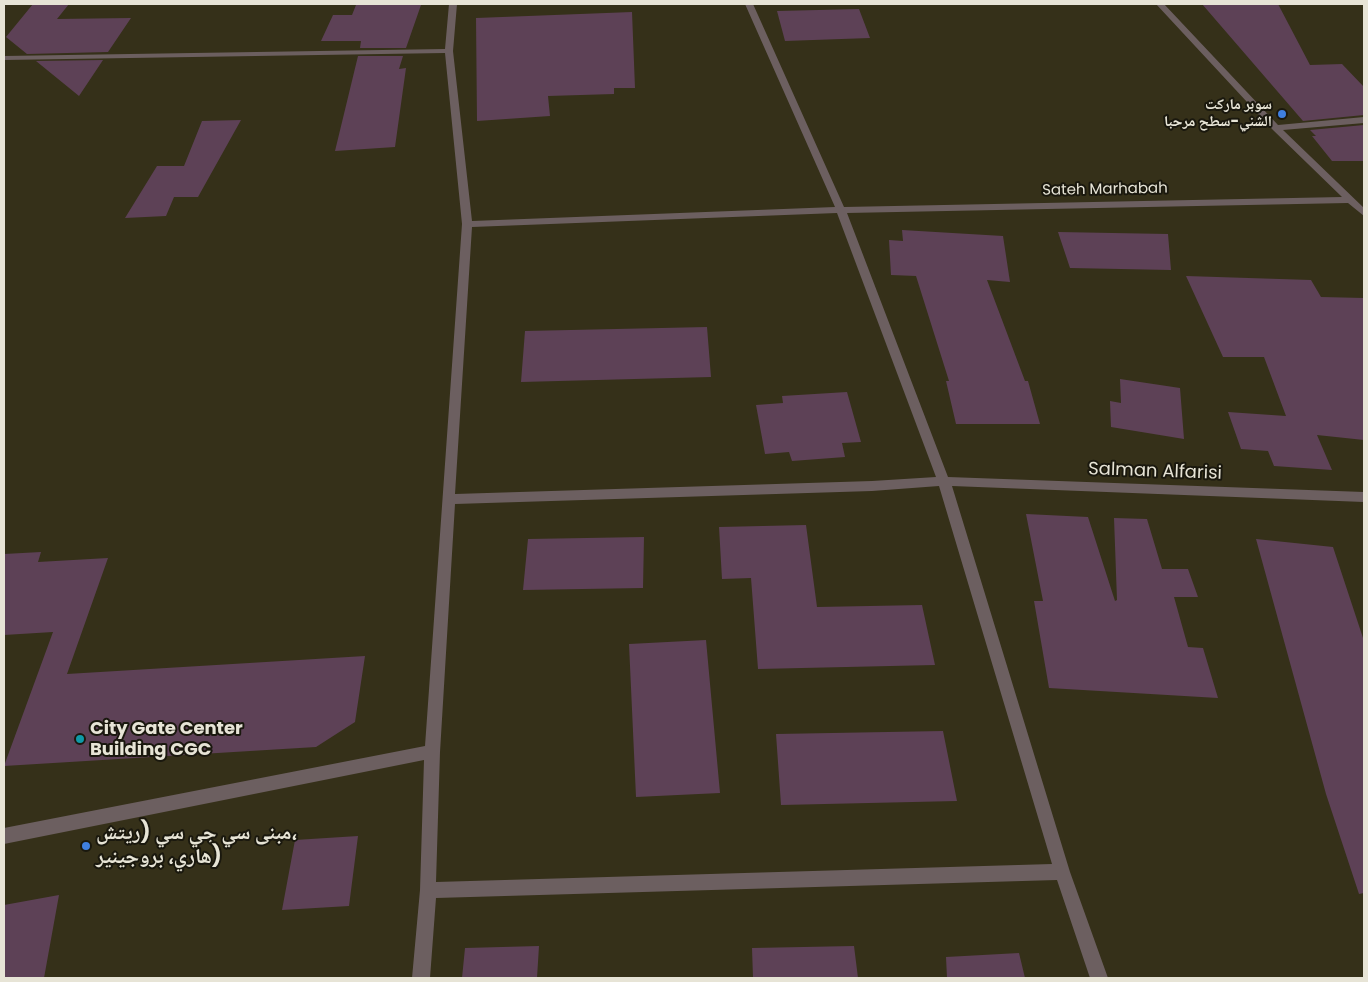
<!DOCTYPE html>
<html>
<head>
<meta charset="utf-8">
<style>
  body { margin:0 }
  #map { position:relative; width:1368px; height:982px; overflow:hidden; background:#353019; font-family:Poppins,sans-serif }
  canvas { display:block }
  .frame { position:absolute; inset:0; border:5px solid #e7e4d6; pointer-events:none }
</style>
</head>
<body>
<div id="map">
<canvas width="1368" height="982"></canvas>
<div class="frame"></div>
</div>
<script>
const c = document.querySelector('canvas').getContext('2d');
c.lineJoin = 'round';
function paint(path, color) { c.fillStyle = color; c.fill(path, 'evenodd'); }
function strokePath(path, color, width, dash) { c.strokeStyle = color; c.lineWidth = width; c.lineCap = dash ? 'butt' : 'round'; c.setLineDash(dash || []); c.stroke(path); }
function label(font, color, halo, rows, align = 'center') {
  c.font = font + ' Poppins,"Noto Naskh Arabic",sans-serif'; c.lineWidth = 4; c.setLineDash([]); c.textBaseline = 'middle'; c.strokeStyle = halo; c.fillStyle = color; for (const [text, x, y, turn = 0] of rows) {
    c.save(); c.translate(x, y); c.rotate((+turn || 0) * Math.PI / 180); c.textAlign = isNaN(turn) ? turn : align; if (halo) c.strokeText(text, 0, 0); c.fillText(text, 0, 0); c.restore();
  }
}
paint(new Path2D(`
  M 33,4 L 69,4 L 57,19 L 131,18 L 108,52 L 27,54 L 6,37 Z
  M 1202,4 L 1278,4 L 1310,65 L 1342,64 L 1364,87 L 1364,115 L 1303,121 Z
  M 356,5 L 421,5 L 406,48 L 360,48 L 361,41 L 321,41 L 333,15 L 352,15 Z
  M 859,9 L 870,38 L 785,41 L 777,11 Z
  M 632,12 L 635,88 L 614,88 L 614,94 L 548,96 L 550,116 L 477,121 L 476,18 Z
  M 358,56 L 403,56 L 399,69 L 406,68 L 395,147 L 335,151 Z
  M 103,60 L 79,96 L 36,61 Z
  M 241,120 L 198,197 L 174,197 L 166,216 L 125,218 L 157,166 L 184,166 L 202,121 Z
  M 1364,125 L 1364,161 L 1332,161 L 1312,136 L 1316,136 L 1310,130 Z
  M 902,230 L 1003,236 L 1010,282 L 987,280 L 1025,381 L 1028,381 L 1040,424 L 956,424 L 946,381 L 949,381 L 916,276 L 891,275 L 889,240 L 903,241 Z
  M 1058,232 L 1168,234 L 1171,270 L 1070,268 Z
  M 1186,276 L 1311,280 L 1321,297 L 1364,298 L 1364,440 L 1317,435 L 1332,470 L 1274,466 L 1268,451 L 1241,449 L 1228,412 L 1286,416 L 1264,357 L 1223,357 Z
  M 707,327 L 711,377 L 521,382 L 525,331 Z
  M 1120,379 L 1180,388 L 1184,439 L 1111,427 L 1110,401 L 1121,403 Z
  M 847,392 L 861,442 L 842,443 L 845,457 L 792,461 L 789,452 L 765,454 L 756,405 L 783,403 L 782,396 Z
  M 1026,514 L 1088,517 L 1115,601 L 1117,600 L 1114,518 L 1147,519 L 1162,569 L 1188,569 L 1198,597 L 1174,597 L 1188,647 L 1203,648 L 1218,698 L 1049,688 L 1034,601 L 1043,601 Z
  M 806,525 L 817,607 L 922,605 L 935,665 L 758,669 L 751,578 L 722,579 L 719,527 Z
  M 644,537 L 643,588 L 523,590 L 528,539 Z
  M 1256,539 L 1333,547 L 1364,641 L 1364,893 L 1359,894 L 1326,794 Z
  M 41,552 L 38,562 L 108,558 L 67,674 L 365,656 L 355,722 L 316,747 L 4,766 L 53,632 L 4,635 L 4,554 Z
  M 706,640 L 720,793 L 636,797 L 629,644 Z
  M 943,731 L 957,801 L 781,805 L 776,734 Z
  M 358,836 L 349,906 L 282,910 L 295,840 Z
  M 59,895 L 44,978 L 4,978 L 4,905 Z
  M 539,946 L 537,978 L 462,978 L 465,948 Z
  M 854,946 L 858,978 L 753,978 L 752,948 Z
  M 1019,953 L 1025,978 L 947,978 L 946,957 Z`), '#5d4156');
paint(new Path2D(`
  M 449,4 L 457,4 L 453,51 L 472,221 L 835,207 L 745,4 L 753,4 L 844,207 L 1342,197 L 1273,130 L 1156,4 L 1164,4 L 1278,125 L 1364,117 L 1364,123 L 1283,130 L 1364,208 L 1364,216 L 1348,203 L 847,213 L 948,477 L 1364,492 L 1364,502 L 952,486 L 1070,872 L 1108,978 L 1090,978 L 1057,880 L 436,898 L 430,978 L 412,978 L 420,890 L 424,760 L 4,844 L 4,828 L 425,746 L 462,224 L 445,53 L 4,60 L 4,56 L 445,49 ZM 837,213 L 936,477 L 872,481 L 455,494 L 472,227 ZM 939,486 L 1052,864 L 436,882 L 440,752 L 455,504 L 872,491 Z`), '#6c5f60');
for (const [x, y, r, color] of [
  [1282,114,5,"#3f7fe0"],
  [80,739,5,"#0f9aa8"],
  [86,846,5,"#3f7fe0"]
]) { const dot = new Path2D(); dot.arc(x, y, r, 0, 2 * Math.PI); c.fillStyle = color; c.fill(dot); strokePath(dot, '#1a180e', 2); }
label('bold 15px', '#e7e4d6', '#1a180e', [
  ["سوبر ماركت",1272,105],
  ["الشني-سطح مرحبا",1272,122]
], 'right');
label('15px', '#e7e4d6', '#1a180e', [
  ["Sateh Marhabah",1105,190,-1]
]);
label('18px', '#e7e4d6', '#1a180e', [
  ["Salman Alfarisi",1155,472,2]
]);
label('bold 18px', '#e7e4d6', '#1a180e', [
  ["City Gate Center",90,729],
  ["Building CGC",90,750]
], 'left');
label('bold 21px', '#e7e4d6', '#1a180e', [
  ["مبنى سي جي سي (ريتش،",96,834],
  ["هاري، بروجينير)",96,858]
], 'left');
</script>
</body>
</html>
